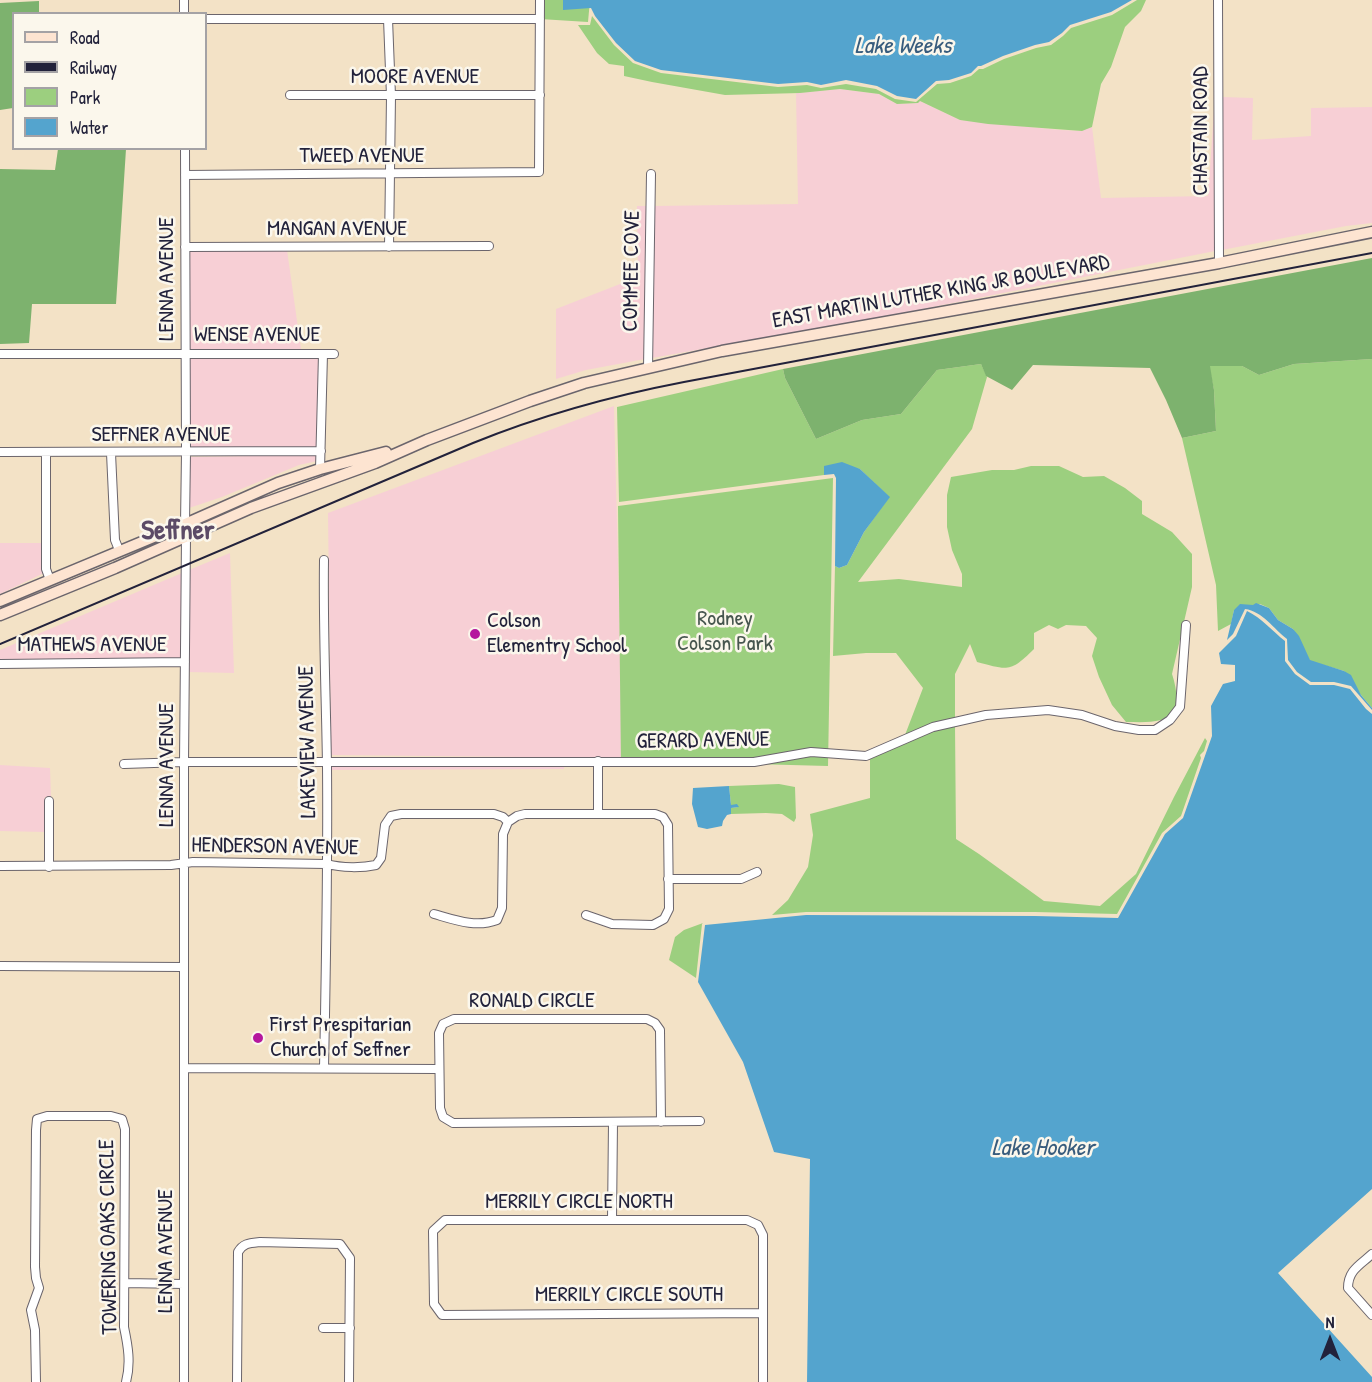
<!DOCTYPE html>
<html>
<head>
<meta charset="utf-8">
<style>
  body { margin:0 }
  #map { position:relative; width:1372px; height:1382px; overflow:hidden; background:#f3e2c6; font-family:"Patrick Hand",sans-serif }
  canvas { display:block }
  .legend { position:absolute; left:12px; top:12px; width:195px; height:138px; box-sizing:border-box; background:#fbf7ec; border:2px solid #a4a2a5; margin:0; padding:8px 10px; list-style:none; font-size:18px; color:#22223b }
  .legend li { display:flex; align-items:center; gap:12px; height:30px }
  .legend b { width:30px; border:2px solid #a4a2a5 }
  .north { position:absolute; left:1300px; top:1310px; width:60px; height:60px; -webkit-text-stroke:4px #fbf7ec; paint-order:stroke; rotate:0deg; font-size:16px; font-weight:700; line-height:24px; text-align:center; color:#22223b }
  .north::after { content:''; display:block; margin:auto; width:21px; height:27px; background:#22223b; clip-path:polygon(50% 0,100% 100%,50% 72%,0 100%) }
</style>
</head>
<body>
<div id="map">
<canvas width="1372" height="1382"></canvas>
<ul class="legend">
<li><b style="height:8px;background:#fde4d1"></b>Road</li>
<li><b style="height:8px;background:#22223b"></b>Railway</li>
<li><b style="height:16px;background:#9ccf7f"></b>Park</li>
<li><b style="height:16px;background:#54a4ce"></b>Water</li>
</ul>
<div class="north">N</div>
</div>
<script>
const c = document.querySelector('canvas').getContext('2d');
c.lineJoin = 'round';
function paint(path, color) { c.fillStyle = color; c.fill(path, 'evenodd'); }
function strokePath(path, color, width, dash) { c.strokeStyle = color; c.lineWidth = width; c.lineCap = dash ? 'butt' : 'round'; c.setLineDash(dash || []); c.stroke(path); }
function label(font, color, halo, rows, align = 'center') {
  c.font = font + ' "Patrick Hand",sans-serif'; c.lineWidth = 5; c.setLineDash([]); c.textBaseline = 'middle'; c.strokeStyle = halo; c.fillStyle = color; for (const [text, x, y, turn = 0] of rows) {
    c.save(); c.translate(x, y); c.rotate((+turn || 0) * Math.PI / 180); c.textAlign = isNaN(turn) ? turn : align; if (halo) c.strokeText(text, 0, 0); c.fillText(text, 0, 0); c.restore();
  }
}
paint(new Path2D(`
  M 840,89 L 879,94 L 897,104 L 918,103 L 920,101 L 960,120 L 1060,130 L 1082,131 L 1092,127 L 1101,198 L 1208,196 L 1215,97 L 1215,251 L 892,315 L 652,358 L 654,206 L 798,204 L 796,93 Z
  M 1222,97 L 1253,98 L 1252,140 L 1311,136 L 1311,108 L 1372,107 L 1372,223 L 1346,226 L 1222,250 Z
  M 637,206 L 647,206 L 645,359 L 586,370 L 556,379 L 556,309 L 638,277 Z
  M 287,250 L 301,349 L 309,350 L 188,349 L 188,251 Z
  M 188,357 L 319,358 L 318,448 L 189,449 Z
  M 614,406 L 623,758 L 331,755 L 328,513 Z
  M 318,455 L 317,461 L 299,465 L 222,497 L 189,508 L 189,457 Z
  M 0,543 L 43,543 L 44,573 L 0,594 Z
  M 230,553 L 234,673 L 188,672 L 189,570 Z
  M 182,573 L 182,658 L 0,660 L 0,650 Z
  M 0,765 L 50,768 L 51,797 L 45,797 L 45,832 L 0,831 Z
  M 564,765 L 564,769 L 330,770 L 330,767 Z`), '#f7cfd5');
paint(new Path2D(`
  M 543,0 L 590,0 L 588,22 L 540,19 Z
  M 1137,0 L 1146,0 L 1141,11 L 1125,27 L 1111,67 L 1101,84 L 1092,127 L 1082,131 L 988,124 L 960,120 L 920,101 L 918,103 L 897,104 L 879,94 L 840,89 L 800,93 L 725,95 L 652,82 L 624,76 L 624,66 L 609,64 L 597,53 L 578,25 L 590,25 L 592,16 L 614,45 L 633,63 L 661,73 L 778,87 L 807,85 L 821,88 L 846,84 L 876,89 L 895,99 L 916,102 L 937,84 L 950,83 L 971,76 L 979,69 L 983,69 L 1004,59 L 1036,48 L 1051,45 L 1063,36 L 1071,28 L 1112,15 Z
  M 1372,359 L 1372,708 L 1361,695 L 1344,671 L 1310,661 L 1293,629 L 1278,620 L 1269,608 L 1260,604 L 1234,610 L 1231,624 L 1218,631 L 1216,585 L 1182,438 L 1216,431 L 1214,390 L 1209,366 L 1242,366 L 1259,375 L 1294,364 Z
  M 981,364 L 987,377 L 972,429 L 858,582 L 899,579 L 962,587 L 962,574 L 952,550 L 947,527 L 947,495 L 951,477 L 992,470 L 1014,470 L 1031,466 L 1059,466 L 1083,477 L 1104,476 L 1125,488 L 1142,501 L 1142,514 L 1172,532 L 1192,554 L 1192,587 L 1172,674 C 1177,689 1182,715 1161,720 C 1150,723 1137,722 1126,722 L 1112,705 L 1099,677 L 1092,656 L 1097,638 L 1086,626 L 1066,625 L 1058,629 L 1049,625 L 1034,633 L 1034,649 C 1010,673 1008,670 977,662 L 970,644 L 955,674 L 955,718 L 905,735 L 923,688 L 896,653 L 866,653 L 833,656 L 835,566 L 839,568 L 847,565 L 864,532 L 889,497 L 860,469 L 824,466 L 824,475 L 619,502 L 617,407 L 783,369 L 785,378 L 816,439 L 862,420 L 901,414 L 937,370 Z
  M 833,478 L 828,766 L 716,763 L 621,765 L 618,506 Z
  M 955,726 L 956,839 L 979,854 L 1044,901 L 1100,906 L 1136,874 L 1174,797 L 1205,738 L 1207,741 L 1204,751 L 1200,755 L 1201,758 L 1181,816 L 1162,833 L 1117,914 L 1035,912 L 806,912 L 772,915 L 788,900 L 808,867 L 813,835 L 810,814 L 870,798 L 870,758 L 934,731 Z
  M 779,784 L 795,787 L 796,818 L 794,822 L 782,814 L 766,813 L 731,814 L 731,808 L 738,807 L 731,805 L 729,786 Z
  M 703,923 L 702,924 L 696,978 L 669,960 L 675,937 L 684,930 Z`), '#9ccf7f');
paint(new Path2D(`
  M 39,1 L 39,13 L 14,14 L 13,108 L 0,110 L 0,3 Z
  M 58,149 L 126,149 L 116,304 L 32,304 L 29,343 L 0,344 L 0,169 L 55,170 Z
  M 1372,258 L 1372,359 L 1294,364 L 1259,375 L 1242,366 L 1210,366 L 1214,390 L 1216,431 L 1182,438 L 1166,400 L 1150,368 L 1033,365 L 1012,390 L 986,376 L 981,364 L 937,370 L 901,414 L 862,420 L 816,439 L 785,378 L 783,369 Z`), '#7db26e');
paint(new Path2D(`
  M 563,0 L 1132,0 L 1111,12 L 1070,25 L 1062,33 L 1049,42 L 1035,45 L 1003,56 L 981,66 L 978,66 L 971,73 L 949,80 L 936,81 L 916,99 L 897,96 L 877,86 L 846,80 L 821,85 L 807,82 L 778,84 L 661,70 L 635,61 L 616,43 L 595,16 L 591,8 L 563,10 Z
  M 842,462 L 860,469 L 890,497 L 864,532 L 847,565 L 839,568 L 835,566 L 836,478 L 834,474 L 824,475 L 824,466 Z
  M 1256,603 L 1269,608 L 1278,620 L 1293,629 L 1299,636 L 1310,660 L 1344,671 L 1351,675 L 1361,695 L 1372,708 L 1372,710 L 1351,686 L 1334,682 L 1311,682 L 1297,672 L 1288,660 L 1287,639 C 1274,629 1262,611 1245,609 L 1233,634 L 1227,640 L 1234,610 L 1240,604 L 1253,605 Z
  M 1247,611 C 1262,618 1272,631 1285,641 L 1285,661 L 1295,674 L 1310,685 L 1334,685 L 1350,689 L 1366,709 L 1372,714 L 1372,1189 L 1278,1273 L 1372,1377 L 1372,1382 L 807,1382 L 810,1159 L 774,1152 L 743,1062 L 698,982 L 705,925 L 806,915 L 1035,916 L 1118,918 L 1165,834 L 1183,818 L 1212,736 L 1211,706 L 1223,684 L 1235,681 L 1235,665 L 1221,664 L 1219,653 L 1236,636 Z
  M 729,786 L 731,805 L 737,804 L 739,807 L 731,808 L 731,814 L 727,815 L 723,821 L 722,826 L 707,829 L 698,827 L 692,804 L 693,788 Z`), '#54a4ce');
const minor = new Path2D(`
  M 184,0 L 184,14
  M 1218,0 L 1219,263
  M 206,19 L 540,19
  M 388,19 L 391,96 L 389,247
  M 290,95 L 540,95
  M 185,175 L 539,172 L 540,0
  M 185,247 L 489,246
  M 0,354 L 334,354
  M 648,368 L 651,174
  M 0,452 L 321,451
  M 46,452 L 46,569 L 50,580
  M 111,453 L 115,540 L 119,550
  M 320,469 L 323,354
  M 0,664 L 185,662
  M 124,764 L 184,762 L 754,762 L 811,752 L 866,756 L 933,727 L 986,715 L 1048,710 L 1082,715 L 1115,726 L 1139,730 L 1155,730 L 1170,720 L 1180,707 L 1186,625
  M 598,814 L 598,761
  M 0,866 L 171,865 L 193,862 L 327,864 C 342,868 362,868 376,865 L 381,858 L 385,825 L 391,816 L 401,814 L 494,814 L 503,817 L 508,822
  M 49,867 L 49,801
  M 668,879 L 741,879 L 757,872
  M 434,914 C 455,920 476,928 497,920 L 502,908 L 503,834 L 508,822 L 517,816 L 525,814 L 655,814 L 663,817 L 668,825 L 669,909 L 664,919 L 653,925 L 612,924 L 586,915
  M 0,966 L 184,967
  M 184,1068 L 439,1069
  M 324,1068 C 326,968 328,867 327,766 C 326,697 323,629 324,560
  M 661,1122 L 660,1030 L 655,1023 L 647,1019 L 454,1019 L 443,1024 L 439,1033 L 440,1108 L 443,1117 L 453,1123 L 700,1121
  M 612,1220 L 613,1122
  M 1372,1254 C 1360,1265 1348,1270 1348,1288 L 1372,1315
  M 125,1283 L 184,1284
  M 763,1313 L 442,1315 L 434,1304 L 433,1231 L 445,1220 L 747,1220 L 758,1225 L 763,1235 L 763,1382
  M 323,1328 L 350,1328
  M 36,1382 L 35,1330 L 31,1310 L 39,1288 L 36,1278 L 35,1267 L 36,1130 L 37,1119 L 47,1116 L 111,1116 L 122,1119 L 125,1129 L 124,1327 C 128,1346 131,1363 126,1382
  M 184,1382 L 184,762 L 186,537 L 185,524 L 186,453 L 185,148
  M 237,1382 L 238,1252 C 243,1243 250,1243 260,1242 L 340,1244 L 350,1258 L 349,1382`);
const secondary = new Path2D(`
  M 0,601 L 185,524 L 278,483 L 320,469 L 386,452
  M 0,615 L 115,568 L 251,508 L 375,463 L 427,440 L 530,401 L 584,383 L 722,351 L 1219,263 L 1372,232`);
strokePath(minor, '#6b656c', 10);
strokePath(secondary, '#6b656c', 13);
strokePath(minor, '#fff', 8);
strokePath(secondary, '#fde4d1', 10);
strokePath(new Path2D(`
  M 0,644 L 473,443 C 542,415 611,396 684,382 L 1372,253`), '#22223b', 2);
for (const [x, y, r, color] of [
  [475,634,6,"#b5179e"],
  [258,1038,6,"#b5179e"]
]) { const dot = new Path2D(); dot.arc(x, y, r, 0, 2 * Math.PI); c.fillStyle = color; c.fill(dot); strokePath(dot, '#fbf7ec', 2); }
label('22px', '#22223b', '#fbf7ec', [
  ["MOORE AVENUE",415,77],
  ["CHASTAIN ROAD",1201,131,-90],
  ["TWEED AVENUE",362,156],
  ["MANGAN AVENUE",337,229],
  ["COMMEE COVE",632,271,-89],
  ["LENNA AVENUE",167,279,-90],
  ["EAST MARTIN LUTHER KING JR BOULEVARD",941,292,-10],
  ["WENSE AVENUE",257,335],
  ["SEFFNER AVENUE",161,435],
  ["MATHEWS AVENUE",92,645],
  ["GERARD AVENUE",703,741,-1],
  ["LAKEVIEW AVENUE",308,742,-91],
  ["LENNA AVENUE",167,765,-90],
  ["HENDERSON AVENUE",275,847,1],
  ["RONALD CIRCLE",532,1001],
  ["MERRILY CIRCLE NORTH",579,1202],
  ["TOWERING OAKS CIRCLE",109,1237,-91],
  ["LENNA AVENUE",166,1251,-90],
  ["MERRILY CIRCLE SOUTH",629,1295]
]);
label('22px', '#47564f', '#fbf7ec', [
  ["Rodney",725,619],
  ["Colson Park",725,644]
]);
label('22px', '#22223b', '#fbf7ec', [
  ["Colson",487,621],
  ["Elementry School",487,646],
  ["First Prespitarian",270,1025],
  ["Church of Seffner",270,1050]
], 'left');
label('italic 24px', '#385c7d', '#fbf7ec', [
  ["Lake Weeks",903,47],
  ["Lake Hooker",1043,1149]
]);
label('bold 28px', '#5c4b67', '#fbf7ec', [
  ["Seffner",178,532]
]);
</script>
</body>
</html>
